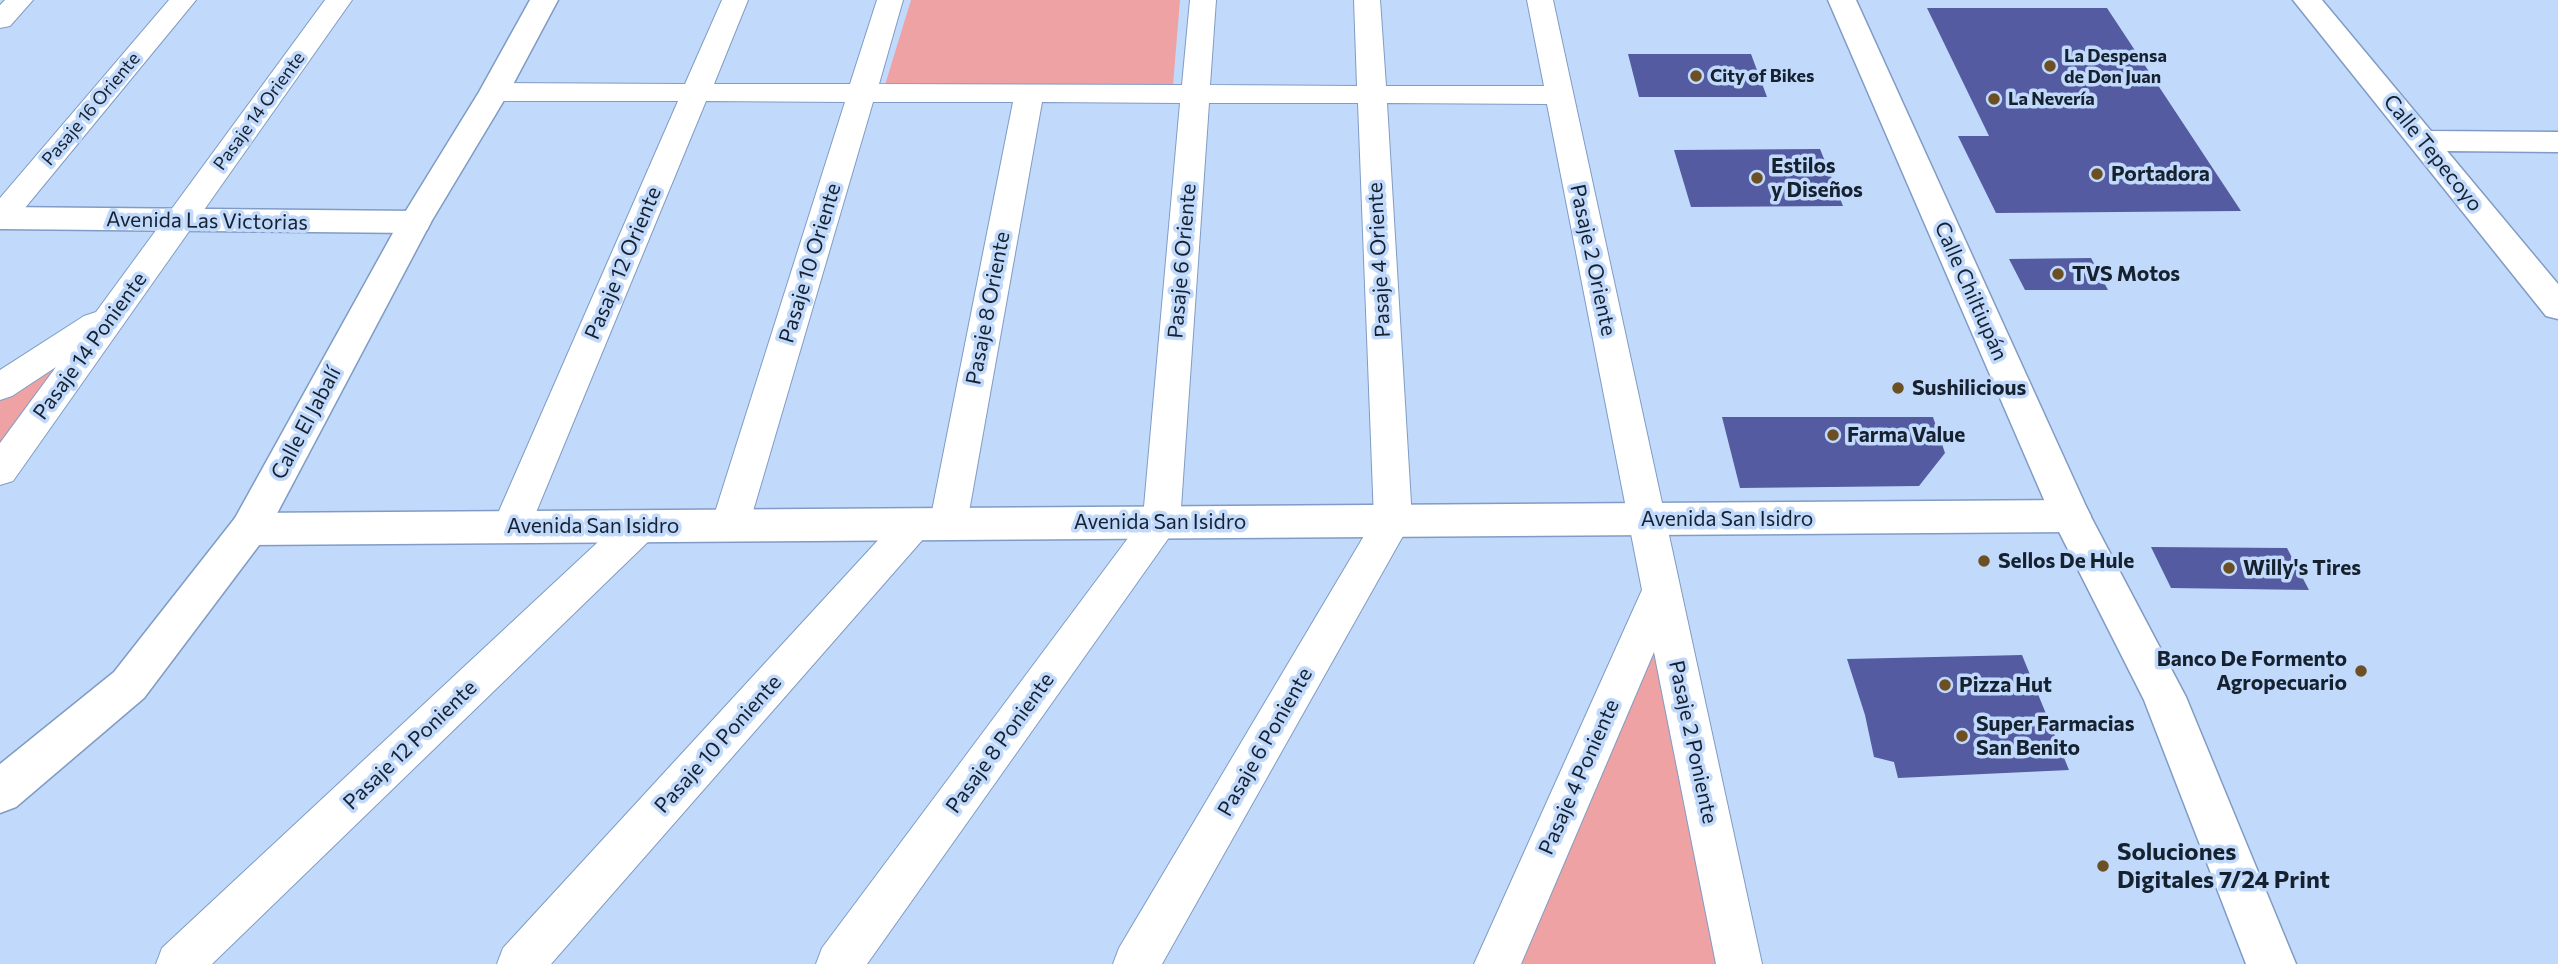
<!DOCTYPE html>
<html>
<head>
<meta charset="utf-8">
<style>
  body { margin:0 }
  canvas { display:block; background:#c1d9fb }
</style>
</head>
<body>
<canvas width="2558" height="964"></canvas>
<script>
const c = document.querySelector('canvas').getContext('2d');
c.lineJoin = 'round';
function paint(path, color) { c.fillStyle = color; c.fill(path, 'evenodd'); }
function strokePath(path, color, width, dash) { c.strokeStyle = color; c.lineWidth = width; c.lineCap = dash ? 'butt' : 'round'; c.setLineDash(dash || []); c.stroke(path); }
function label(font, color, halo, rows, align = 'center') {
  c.font = font + ' Commissioner,sans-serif'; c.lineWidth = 7; c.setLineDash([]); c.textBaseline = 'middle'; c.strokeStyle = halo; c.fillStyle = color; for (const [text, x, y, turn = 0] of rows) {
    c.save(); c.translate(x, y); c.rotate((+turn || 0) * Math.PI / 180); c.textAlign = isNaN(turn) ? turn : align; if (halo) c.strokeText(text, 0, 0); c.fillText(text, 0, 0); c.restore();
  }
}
paint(new Path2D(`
  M 911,0 L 1180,0 L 1173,85 L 885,85 Z
  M 114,313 L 0,471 L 0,387 Z
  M 1662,589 L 1739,964 L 1497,964 Z`), '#eea2a4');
paint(new Path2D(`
  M 1927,8 L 2107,8 L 2241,211 L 1996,213 L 1958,136 L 1989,136 Z
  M 1628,54 L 1751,54 L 1767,97 L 1639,97 Z
  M 1820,149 L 1843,206 L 1691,207 L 1674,150 Z
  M 2091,258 L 2108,290 L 2025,290 L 2009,259 Z
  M 1722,417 L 1933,417 L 1945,453 L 1919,486 L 1740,488 Z
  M 2151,547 L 2287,548 L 2309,590 L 2171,588 Z
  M 2022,655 L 2069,770 L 1898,778 L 1894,762 L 1874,757 L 1865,715 L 1847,659 Z`), '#545ba1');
const pedestrian = new Path2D(`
  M 5,0 L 33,0 L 10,26 L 0,28 L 0,5 Z
  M 169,0 L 196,0 L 11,225 L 0,228 L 0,198 Z
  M 325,0 L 352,0 L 13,481 L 0,485 L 0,443 L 56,367 L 12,396 L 0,400 L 0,370 L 84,316 L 96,312 Z
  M 722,0 L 748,0 L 714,84 L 850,84 L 877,0 L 903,0 L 879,84 L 1182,85 L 1190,0 L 1216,0 L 1210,85 L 1357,86 L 1354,0 L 1380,0 L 1386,86 L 1544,86 L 1527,0 L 1553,0 L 1762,964 L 1716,964 L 1654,652 L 1521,964 L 1474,964 L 1642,590 L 1547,104 L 1387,103 L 1412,520 L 1162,964 L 1113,964 L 1119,948 L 1374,519 L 1358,103 L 1209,103 L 1180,522 L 867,964 L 816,964 L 822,948 L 1143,518 L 1180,103 L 1042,102 L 967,523 L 961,534 L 948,538 L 935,534 L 932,529 L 551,964 L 497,964 L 503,948 L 903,513 L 916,509 L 931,516 L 1013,102 L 873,102 L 749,525 L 743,536 L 730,540 L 717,536 L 711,525 L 845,102 L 706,101 L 530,527 L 524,538 L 511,542 L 498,538 L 492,527 L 678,101 L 494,101 L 484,98 L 480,92 L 484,86 L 494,83 L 685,84 Z
  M 640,511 L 653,515 L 659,526 L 653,537 L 212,964 L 156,964 L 162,948 L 627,515 Z`);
const minor = new Path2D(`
  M 2293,0 L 2322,0 L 2431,131 L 2558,132 L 2558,152 L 2447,151 L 2558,284 L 2558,319 L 2546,316 Z
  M 0,207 L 415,211 L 427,214 L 431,222 L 427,230 L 415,233 L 0,229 Z
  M 2071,500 L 2085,505 L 2091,516 L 2085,527 L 2071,532 L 249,545 L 235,540 L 229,529 L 235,518 L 249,513 Z`);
const secondary = new Path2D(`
  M 530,0 L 558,0 L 509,92 L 431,222 L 263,540 L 144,698 L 16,807 L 0,813 L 0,764 L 114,672 L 235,518 L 399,222 L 479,92 Z
  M 1828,0 L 1856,0 L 2090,515 L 2186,697 L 2296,964 L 2246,964 L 2144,700 L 2051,516 Z`);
strokePath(pedestrian, '#809cc4', 2);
strokePath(minor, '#809cc4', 3);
strokePath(secondary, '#809cc4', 3);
paint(pedestrian, '#fff');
paint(minor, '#fff');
paint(secondary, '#fff');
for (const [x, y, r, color] of [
  [2050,66,7,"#6c5023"],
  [1696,76,7,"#6c5023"],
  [1994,99,7,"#6c5023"],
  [2097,174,7,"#6c5023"],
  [1757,178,7,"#6c5023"],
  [2058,274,7,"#6c5023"],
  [1898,388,7,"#6c5023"],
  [1833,435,7,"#6c5023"],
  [1984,561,7,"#6c5023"],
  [2229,568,7,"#6c5023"],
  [2361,671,7,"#6c5023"],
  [1945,685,7,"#6c5023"],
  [1962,736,7,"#6c5023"],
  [2103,866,7,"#6c5023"]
]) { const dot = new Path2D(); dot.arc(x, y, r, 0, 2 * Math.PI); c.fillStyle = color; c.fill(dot); strokePath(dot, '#c1d9fb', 2.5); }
label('bold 18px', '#162130', '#c1d9fb', [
  ["La Despensa",2064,56],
  ["de Don Juan",2064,77],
  ["City of Bikes",1710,76],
  ["La Nevería",2008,99]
], 'left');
label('18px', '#162130', '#c1d9fb', [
  ["Pasaje 16 Oriente",91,109,-50],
  ["Pasaje 14 Oriente",259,111,-54]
]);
label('21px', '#162130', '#c1d9fb', [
  ["Calle Tepecoyo",2433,153,51],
  ["Avenida Las Victorias",207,221,1],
  ["Pasaje 4 Oriente",1379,260,-93],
  ["Pasaje 2 Oriente",1593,260,78],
  ["Pasaje 6 Oriente",1182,261,-85],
  ["Pasaje 12 Oriente",623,263,-67],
  ["Pasaje 10 Oriente",810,263,-73],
  ["Calle Chiltiupán",1971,291,66],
  ["Pasaje 8 Oriente",988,308,-79],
  ["Pasaje 14 Poniente",90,346,-54],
  ["Calle El Jabalí",306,423,-62],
  ["Avenida San Isidro",1727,519],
  ["Avenida San Isidro",1160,522],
  ["Avenida San Isidro",593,526],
  ["Pasaje 6 Poniente",1265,742,-60],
  ["Pasaje 2 Poniente",1693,742,78],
  ["Pasaje 8 Poniente",1000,743,-54],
  ["Pasaje 10 Poniente",718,744,-48],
  ["Pasaje 12 Poniente",410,745,-44],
  ["Pasaje 4 Poniente",1579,777,-66]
]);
label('bold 21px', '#162130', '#c1d9fb', [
  ["Estilos",1771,166],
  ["y Diseños",1771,190],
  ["Portadora",2111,174],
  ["TVS Motos",2072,274],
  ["Sushilicious",1912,388],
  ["Farma Value",1847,435],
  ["Sellos De Hule",1998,561],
  ["Willy's Tires",2243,568],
  ["Banco De Formento",2347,659,"right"],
  ["Agropecuario",2347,683,"right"],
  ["Pizza Hut",1959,685],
  ["Super Farmacias",1976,724],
  ["San Benito",1976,748]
], 'left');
label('bold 24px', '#162130', '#c1d9fb', [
  ["Soluciones",2117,852],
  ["Digitales 7/24 Print",2117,880]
], 'left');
</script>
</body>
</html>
